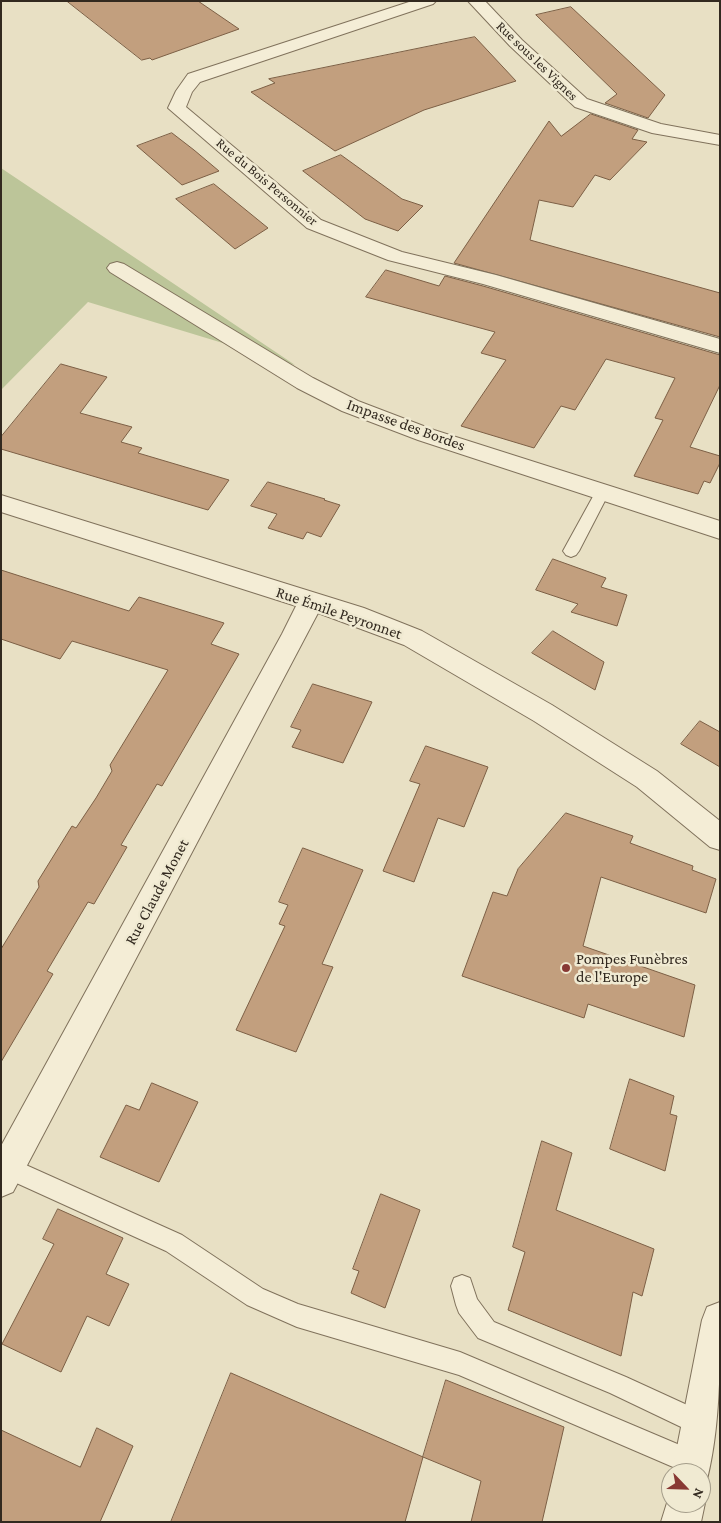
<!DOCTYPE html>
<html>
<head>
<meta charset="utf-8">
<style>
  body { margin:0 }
  #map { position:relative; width:721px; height:1523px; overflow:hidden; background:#e8e0c4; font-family:"Crimson Pro",serif }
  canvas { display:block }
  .frame { position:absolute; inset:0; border:2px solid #32291f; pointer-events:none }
  .north { position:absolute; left:661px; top:1463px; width:50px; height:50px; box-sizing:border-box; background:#f0ead2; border:1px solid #a49d8a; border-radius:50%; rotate:114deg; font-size:14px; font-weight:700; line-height:20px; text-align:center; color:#32291f }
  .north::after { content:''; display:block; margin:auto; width:18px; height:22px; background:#883934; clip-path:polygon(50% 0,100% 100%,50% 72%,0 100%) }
</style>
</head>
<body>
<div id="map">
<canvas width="721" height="1523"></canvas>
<div class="frame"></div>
<div class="north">N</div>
</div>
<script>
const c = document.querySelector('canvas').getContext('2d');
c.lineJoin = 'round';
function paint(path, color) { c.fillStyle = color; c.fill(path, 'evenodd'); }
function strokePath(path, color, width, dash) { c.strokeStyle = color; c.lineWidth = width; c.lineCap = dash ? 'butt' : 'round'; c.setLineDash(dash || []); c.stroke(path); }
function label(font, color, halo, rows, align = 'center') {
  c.font = font + ' "Crimson Pro",serif'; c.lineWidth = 5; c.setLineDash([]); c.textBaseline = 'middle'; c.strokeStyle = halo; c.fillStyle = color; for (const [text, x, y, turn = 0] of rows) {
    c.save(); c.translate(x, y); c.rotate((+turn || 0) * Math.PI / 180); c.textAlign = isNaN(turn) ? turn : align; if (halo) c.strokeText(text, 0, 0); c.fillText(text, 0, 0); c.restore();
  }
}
paint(new Path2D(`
  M 1,168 L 295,365 L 88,302 L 1,390 Z`), '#bcc599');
const building = new Path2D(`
  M 67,1 L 198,1 L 239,29 L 152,60 L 150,58 L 142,60 Z
  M 571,7 L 665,95 L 648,118 L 605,103 L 617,94 L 536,15 Z
  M 475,37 L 516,81 L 424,110 L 335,151 L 251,92 L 275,83 L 269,79 Z
  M 591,114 L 638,130 L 632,139 L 647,142 L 610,180 L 595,175 L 573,207 L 539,200 L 530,240 L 720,293 L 720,337 L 454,263 L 549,121 L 561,136 Z
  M 172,133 L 194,150 L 219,171 L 182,185 L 137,146 Z
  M 341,155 L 402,199 L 423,206 L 398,231 L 365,219 L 303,171 Z
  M 214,184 L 268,228 L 235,249 L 176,199 Z
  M 386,270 L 439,286 L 445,276 L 483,286 L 720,355 L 720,385 L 690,447 L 720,456 L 720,463 L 710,483 L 704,481 L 698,494 L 634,476 L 663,420 L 655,418 L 675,378 L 606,359 L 575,410 L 561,406 L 534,448 L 461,426 L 506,360 L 481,353 L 495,332 L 366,297 Z
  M 61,364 L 107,377 L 80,413 L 132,427 L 121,442 L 142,448 L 138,453 L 229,480 L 208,510 L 1,449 L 1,437 Z
  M 268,482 L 325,499 L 324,500 L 340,505 L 321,537 L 307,532 L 303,539 L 268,528 L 277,514 L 251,506 Z
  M 553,559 L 606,578 L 601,587 L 627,595 L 617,626 L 571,612 L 578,604 L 536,590 Z
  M 1,570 L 129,611 L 139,597 L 224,623 L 211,644 L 239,654 L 162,786 L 157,784 L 121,845 L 127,847 L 94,904 L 88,902 L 47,971 L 53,974 L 1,1062 L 1,949 L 39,887 L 38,881 L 72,826 L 76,828 L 96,798 L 112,771 L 110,765 L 168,670 L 72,641 L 60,659 L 1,639 Z
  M 553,631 L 604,662 L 595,690 L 532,653 Z
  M 313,684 L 372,702 L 343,763 L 292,747 L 301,730 L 291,727 Z
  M 700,721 L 720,732 L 720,767 L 681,744 Z
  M 426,746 L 488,767 L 464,827 L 438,818 L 414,882 L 383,871 L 420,784 L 410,781 Z
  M 566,813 L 633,836 L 630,843 L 693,866 L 692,870 L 716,879 L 706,913 L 601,877 L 583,946 L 695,985 L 684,1037 L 588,1004 L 584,1018 L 462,976 L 493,892 L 507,896 L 518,869 Z
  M 303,848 L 363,870 L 322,964 L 333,967 L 296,1052 L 236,1030 L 285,926 L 279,924 L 288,905 L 279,902 Z
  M 630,1079 L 674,1096 L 670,1114 L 677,1116 L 665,1171 L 610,1149 Z
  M 152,1083 L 198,1102 L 159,1182 L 100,1157 L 126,1105 L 139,1110 Z
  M 542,1141 L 572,1153 L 556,1210 L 654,1249 L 642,1296 L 633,1292 L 621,1356 L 508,1310 L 525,1252 L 513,1247 Z
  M 381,1194 L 420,1210 L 385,1308 L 351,1293 L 359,1271 L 353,1269 Z
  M 58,1209 L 123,1238 L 106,1274 L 129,1284 L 109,1326 L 87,1316 L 61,1372 L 2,1344 L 54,1244 L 43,1239 Z
  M 231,1373 L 423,1457 L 405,1522 L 171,1522 Z
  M 446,1380 L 564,1427 L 542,1522 L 471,1522 L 481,1481 L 423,1457 Z
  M 97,1428 L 133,1446 L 100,1522 L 1,1522 L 1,1430 L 80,1467 Z`);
paint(building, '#c29f7e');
strokePath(building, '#7c5f45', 1);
const service = new Path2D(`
  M 603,486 L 608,487 L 610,491 L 579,551 L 576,555 L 571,557 L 566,555 L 563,551 L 596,491 L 598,487 Z
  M 8,1157 L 182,1235 L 263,1289 L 298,1304 L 460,1352 L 701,1454 L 704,1463 L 701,1472 L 687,1473 L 459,1375 L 297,1327 L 247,1305 L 166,1251 L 1,1176 L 1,1160 Z
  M 462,1275 L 470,1278 L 477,1299 L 494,1322 L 626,1377 L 709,1415 L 712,1424 L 709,1433 L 700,1436 L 610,1393 L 478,1338 L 459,1313 L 456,1305 L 451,1286 L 454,1278 Z`);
const minor = new Path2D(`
  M 412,1 L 436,1 L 433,4 L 200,82 L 192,92 L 186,107 L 321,220 L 402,252 L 496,275 L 720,339 L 720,353 L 483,284 L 388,260 L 307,228 L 168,108 L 176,91 L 188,74 Z
  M 468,1 L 485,1 L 522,40 L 587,99 L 661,124 L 720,135 L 720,145 L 652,133 L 575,107 L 510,46 Z
  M 117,262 L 124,264 L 313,378 L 358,401 L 434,430 L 720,521 L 720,539 L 418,440 L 342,411 L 297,388 L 110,272 L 107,268 L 110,264 Z
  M 1,495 L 364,608 L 422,631 L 552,705 L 657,771 L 720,821 L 720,850 L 710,847 L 637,787 L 534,721 L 404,645 L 318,613 L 13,1192 L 1,1197 L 1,1146 L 282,634 L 296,606 L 1,512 Z`);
const tertiary = new Path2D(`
  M 720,1302 C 720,1362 721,1430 705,1487 L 701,1488 L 701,1473 L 672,1473 L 702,1320 L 707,1307 Z
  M 671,1490 L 671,1503 L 701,1503 L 701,1494 L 705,1503 L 701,1522 L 661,1522 Z`);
strokePath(service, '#80725c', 2);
strokePath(minor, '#80725c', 2);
strokePath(tertiary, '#80725c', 2);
paint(service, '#f4edd6');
paint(minor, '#f4edd6');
paint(tertiary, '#f4edd6');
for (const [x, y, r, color] of [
  [566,968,5,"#883934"]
]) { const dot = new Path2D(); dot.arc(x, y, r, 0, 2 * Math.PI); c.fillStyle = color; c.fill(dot); strokePath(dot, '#f0ead2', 2); }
label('14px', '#32291f', '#f0ead2', [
  ["Rue sous les Vignes",537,61,44],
  ["Rue du Bois Personnier",267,182,40]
]);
label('16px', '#32291f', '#f0ead2', [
  ["Impasse des Bordes",406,425,20],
  ["Rue Émile Peyronnet",339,613,19],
  ["Rue Claude Monet",157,892,-62]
]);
label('16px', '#32291f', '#f0ead2', [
  ["Pompes Funèbres",576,959],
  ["de l'Europe",576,977]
], 'left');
</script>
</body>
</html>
